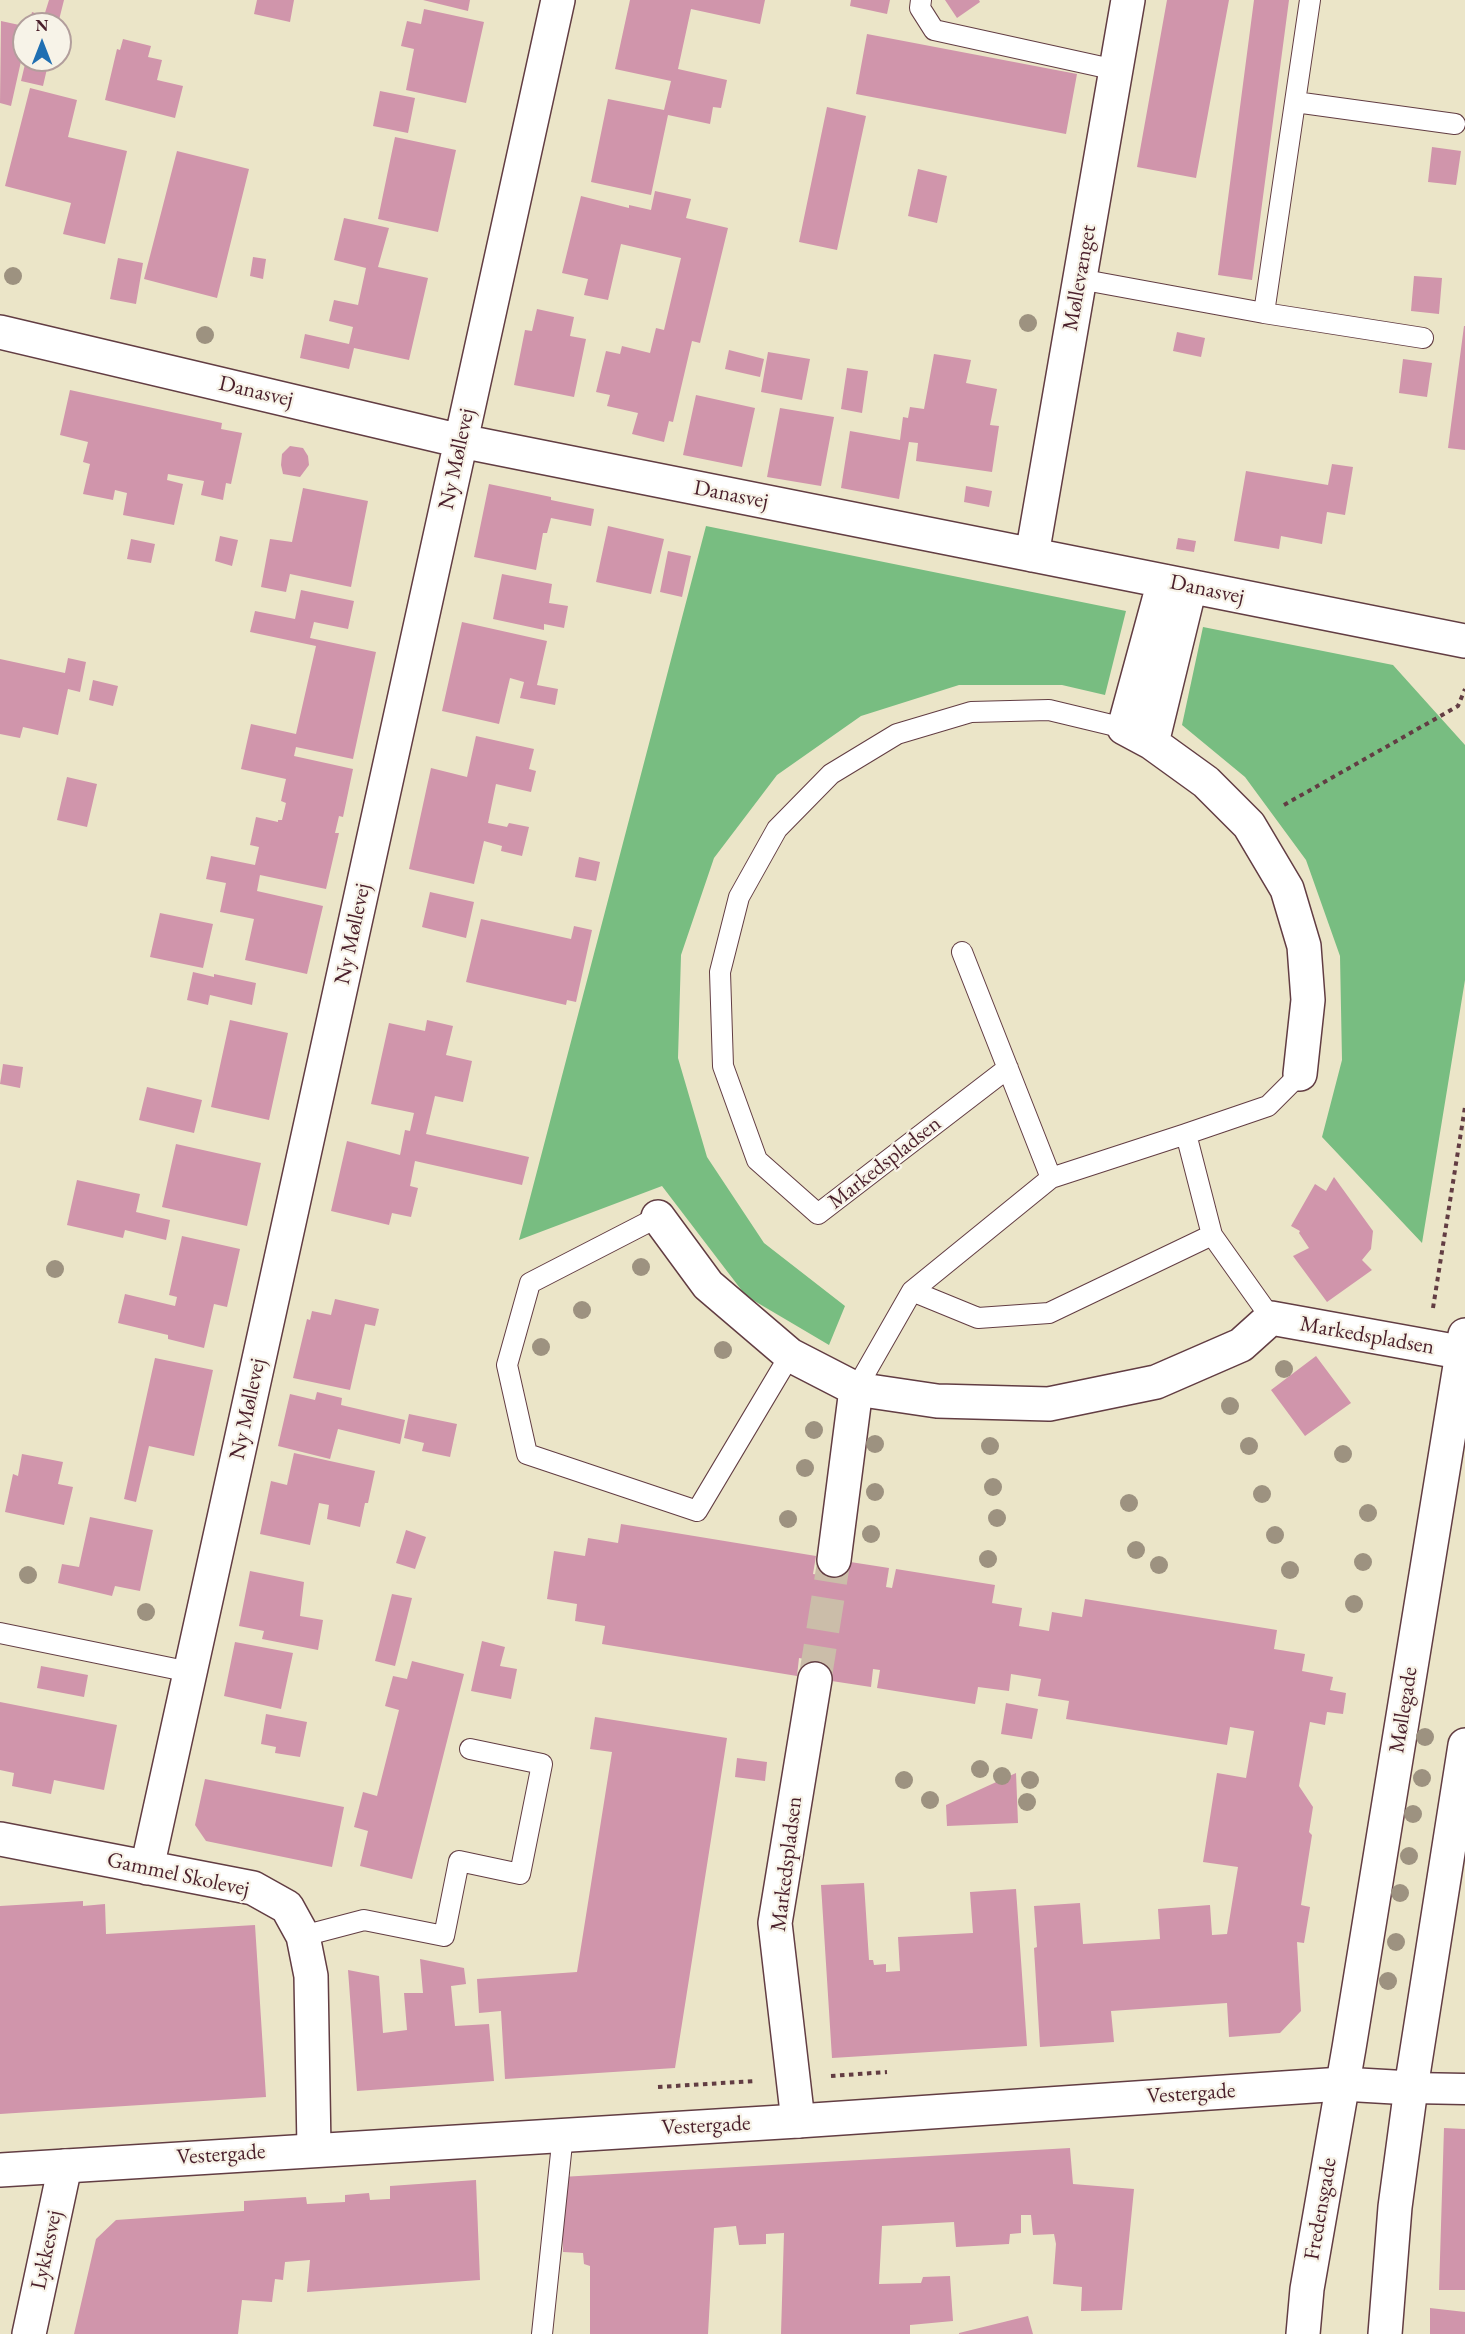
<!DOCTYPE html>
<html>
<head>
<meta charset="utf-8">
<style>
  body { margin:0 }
  #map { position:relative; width:1465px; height:2334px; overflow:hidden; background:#ebe5c8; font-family:"EB Garamond",serif }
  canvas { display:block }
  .north { position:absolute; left:12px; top:12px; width:60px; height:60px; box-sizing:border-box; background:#f7f3e8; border:2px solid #b29e9c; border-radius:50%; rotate:0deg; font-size:16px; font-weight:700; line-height:24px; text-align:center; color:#4a1f2b }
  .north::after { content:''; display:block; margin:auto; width:21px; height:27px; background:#1f6fb2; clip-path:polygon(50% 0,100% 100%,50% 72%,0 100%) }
</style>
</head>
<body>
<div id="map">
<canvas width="1465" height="2334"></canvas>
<div class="north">N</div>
</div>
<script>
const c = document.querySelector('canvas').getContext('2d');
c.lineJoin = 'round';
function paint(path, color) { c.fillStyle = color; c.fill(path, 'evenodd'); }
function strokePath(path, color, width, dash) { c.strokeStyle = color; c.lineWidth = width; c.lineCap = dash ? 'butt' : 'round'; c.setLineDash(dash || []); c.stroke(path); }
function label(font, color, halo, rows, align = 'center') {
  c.font = font + ' "EB Garamond",serif'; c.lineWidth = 4.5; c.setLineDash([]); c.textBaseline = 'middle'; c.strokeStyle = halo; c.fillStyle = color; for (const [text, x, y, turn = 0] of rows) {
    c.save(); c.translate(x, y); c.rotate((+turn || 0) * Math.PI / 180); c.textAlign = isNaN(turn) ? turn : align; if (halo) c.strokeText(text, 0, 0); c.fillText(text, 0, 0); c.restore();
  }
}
paint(new Path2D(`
  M 706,526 L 1126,611 L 1105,695 L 1062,685 L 959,685 L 861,716 L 777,775 L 714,858 L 681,955 L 678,1058 L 707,1157 L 764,1243 L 845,1306 L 829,1345 L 746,1296 L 662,1186 L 519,1240 Z
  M 1203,627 L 1393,665 L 1465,745 L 1465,980 L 1422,1243 L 1322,1137 L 1342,1060 L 1340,956 L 1306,860 L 1245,777 L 1182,725 Z`), '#78bd81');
paint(new Path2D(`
  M 49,0 L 64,0 L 58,24 L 29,24 L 32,12 L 44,16 Z
  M 257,0 L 294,0 L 290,22 L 254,14 Z
  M 423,0 L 470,0 L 468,11 Z
  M 630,0 L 765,0 L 760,24 L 691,9 L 678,69 L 727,80 L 721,108 L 713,107 L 710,124 L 668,115 L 651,195 L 591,182 L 608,99 L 664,110 L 671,81 L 615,69 Z
  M 851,0 L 890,0 L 887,14 L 850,6 Z
  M 945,0 L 979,0 L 980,2 L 957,18 Z
  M 1167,0 L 1229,0 L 1196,178 L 1137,167 Z
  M 1254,0 L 1289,0 L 1252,280 L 1218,275 Z
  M 424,9 L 484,22 L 466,103 L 406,90 L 414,49 L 401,46 L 407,21 L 421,24 Z
  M 1,21 L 24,26 L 24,48 L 11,106 L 0,103 Z
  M 867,34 L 1077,74 L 1066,134 L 856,94 Z
  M 123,39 L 151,46 L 148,57 L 162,60 L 157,80 L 183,86 L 175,118 L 105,100 L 117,49 L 120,50 Z
  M 26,60 L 49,60 L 43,86 L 21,81 Z
  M 30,88 L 77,100 L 68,137 L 127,151 L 105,244 L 63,234 L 71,203 L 5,186 Z
  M 380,91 L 415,98 L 408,133 L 373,126 Z
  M 827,107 L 866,116 L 837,250 L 799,242 Z
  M 395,137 L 456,150 L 438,232 L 378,219 Z
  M 1432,147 L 1461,151 L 1456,185 L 1428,182 Z
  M 177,151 L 249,169 L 217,298 L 144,279 Z
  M 918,169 L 947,176 L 937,223 L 908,216 Z
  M 655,191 L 691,199 L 686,218 L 728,228 L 700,343 L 692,341 L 673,422 L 669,421 L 664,442 L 632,434 L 638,413 L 607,406 L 610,395 L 596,392 L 606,351 L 620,354 L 622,346 L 650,353 L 656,328 L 664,330 L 681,258 L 621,244 L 608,300 L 584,295 L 588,279 L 562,273 L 581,196 L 629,208 L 629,205 L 651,210 Z
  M 344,218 L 389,228 L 378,267 L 428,278 L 409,360 L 354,348 L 349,369 L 300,358 L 305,334 L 349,344 L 353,327 L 329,321 L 334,300 L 358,305 L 366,268 L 334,260 Z
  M 253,257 L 266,259 L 263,279 L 250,276 Z
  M 118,258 L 143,263 L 136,304 L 110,299 Z
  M 1414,276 L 1442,278 L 1439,314 L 1411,311 Z
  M 537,309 L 574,317 L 570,336 L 586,339 L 574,397 L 514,385 L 525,330 L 532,331 Z
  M 1464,326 L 1465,326 L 1465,450 L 1448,448 Z
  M 1177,332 L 1205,338 L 1201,357 L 1173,351 Z
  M 729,350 L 764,359 L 760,377 L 725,369 Z
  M 768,352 L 810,359 L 802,400 L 761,392 Z
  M 934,354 L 971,360 L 966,383 L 997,389 L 990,425 L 999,426 L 992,472 L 916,461 L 918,443 L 909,442 L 899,499 L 841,488 L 850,431 L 900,440 L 903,417 L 908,418 L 910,407 L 924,409 Z
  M 1403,359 L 1432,363 L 1427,397 L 1399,393 Z
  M 847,368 L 868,371 L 862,413 L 841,409 Z
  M 70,390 L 222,423 L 221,429 L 242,433 L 231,484 L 226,483 L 223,500 L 201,495 L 204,481 L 168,474 L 167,480 L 183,484 L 174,525 L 123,515 L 127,493 L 115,490 L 113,500 L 83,494 L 90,464 L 83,462 L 88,442 L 60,435 Z
  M 696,395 L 755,408 L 742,467 L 683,455 Z
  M 780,408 L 834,417 L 821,486 L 767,477 Z
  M 290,446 L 303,448 L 308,456 L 309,465 L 300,477 L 283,474 L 281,465 L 282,454 Z
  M 1332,464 L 1353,467 L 1345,515 L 1327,512 L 1322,544 L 1281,536 L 1279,549 L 1234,541 L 1246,471 L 1328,485 Z
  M 489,484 L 551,497 L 551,500 L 594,509 L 591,526 L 551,518 L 547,533 L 543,533 L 536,570 L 474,557 Z
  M 966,486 L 992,491 L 989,507 L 964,502 Z
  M 303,488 L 368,501 L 351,587 L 290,574 L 286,592 L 261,587 L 270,539 L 292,542 Z
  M 608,526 L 664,539 L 651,594 L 596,582 Z
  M 220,536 L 238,540 L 232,566 L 215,561 Z
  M 1178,538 L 1196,541 L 1194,552 L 1176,549 Z
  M 131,539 L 155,544 L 151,563 L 127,559 Z
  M 668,551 L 691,556 L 682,597 L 660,592 Z
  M 502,574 L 552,584 L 549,603 L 568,606 L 564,628 L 544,624 L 544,630 L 493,619 Z
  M 301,590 L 354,601 L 348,629 L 314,622 L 310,638 L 376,652 L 353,759 L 296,747 L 294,756 L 353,769 L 343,817 L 339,816 L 335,833 L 339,833 L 326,889 L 260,875 L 257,891 L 323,906 L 307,974 L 245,960 L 254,919 L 220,912 L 226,883 L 206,879 L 211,856 L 255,865 L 259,847 L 250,845 L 256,817 L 278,822 L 278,820 L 282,820 L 286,803 L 281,801 L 286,779 L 241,769 L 251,724 L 296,734 L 316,646 L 250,632 L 255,611 L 295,619 Z
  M 462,622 L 547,641 L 537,685 L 558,689 L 555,705 L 520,698 L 524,682 L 510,678 L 499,724 L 442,711 Z
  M 68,658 L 86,662 L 80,692 L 68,689 L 58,735 L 23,727 L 20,738 L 0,734 L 0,659 L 65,673 Z
  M 93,680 L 118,686 L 113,706 L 89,700 Z
  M 476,736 L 534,749 L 529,769 L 536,771 L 531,792 L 496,784 L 488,823 L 507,827 L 509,823 L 529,827 L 522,856 L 501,851 L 502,846 L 484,841 L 474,884 L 409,869 L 431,768 L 467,777 Z
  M 67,777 L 97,784 L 87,827 L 57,820 Z
  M 579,857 L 600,862 L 596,881 L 575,877 Z
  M 430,892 L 474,902 L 466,938 L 422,927 Z
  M 160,913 L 213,924 L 203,968 L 150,957 Z
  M 481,919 L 571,939 L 574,926 L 592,930 L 576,1002 L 567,1000 L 566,1005 L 466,982 Z
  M 193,972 L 214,977 L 214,974 L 256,983 L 252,1005 L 210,995 L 208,1005 L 187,1000 Z
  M 230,1020 L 288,1033 L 269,1120 L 211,1107 Z
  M 427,1020 L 453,1026 L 446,1055 L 472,1061 L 463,1102 L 435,1096 L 426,1134 L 529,1157 L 522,1185 L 415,1161 L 410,1186 L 418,1188 L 411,1217 L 392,1213 L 389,1225 L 331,1211 L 347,1141 L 400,1155 L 405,1130 L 410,1131 L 414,1113 L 371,1104 L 389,1023 L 425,1031 Z
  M 3,1064 L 23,1067 L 20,1088 L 0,1084 Z
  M 147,1087 L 202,1100 L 194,1133 L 139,1120 Z
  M 176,1144 L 261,1163 L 247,1226 L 162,1207 Z
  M 1334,1177 L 1373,1231 L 1371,1249 L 1362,1260 L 1372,1270 L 1327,1302 L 1293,1256 L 1309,1248 L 1299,1233 L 1300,1231 L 1291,1226 L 1315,1184 L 1326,1191 Z
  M 77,1180 L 140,1194 L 136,1212 L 170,1220 L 166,1240 L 125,1230 L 123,1238 L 67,1225 Z
  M 182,1236 L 240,1249 L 227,1307 L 214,1304 L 204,1348 L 168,1339 L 168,1335 L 118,1323 L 125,1294 L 175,1306 L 177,1297 L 169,1295 Z
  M 335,1299 L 379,1309 L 375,1326 L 365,1324 L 350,1390 L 293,1378 L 307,1319 L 310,1320 L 312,1311 L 331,1315 Z
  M 1316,1356 L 1351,1403 L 1305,1436 L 1271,1390 Z
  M 155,1358 L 213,1370 L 194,1456 L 149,1446 L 136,1502 L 124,1499 Z
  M 317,1392 L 342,1398 L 341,1405 L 405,1420 L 400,1444 L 338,1429 L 330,1459 L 278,1446 L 290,1394 L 315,1400 Z
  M 409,1414 L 457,1424 L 450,1457 L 422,1451 L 424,1443 L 404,1438 Z
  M 294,1453 L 375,1471 L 368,1503 L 365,1503 L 360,1527 L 327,1519 L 329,1505 L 319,1503 L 310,1545 L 260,1534 L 271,1481 L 287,1485 Z
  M 22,1454 L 63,1462 L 58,1484 L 73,1487 L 64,1525 L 5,1512 L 13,1474 L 18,1476 Z
  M 90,1517 L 153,1530 L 140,1591 L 115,1586 L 112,1596 L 58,1583 L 62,1564 L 79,1567 Z
  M 621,1524 L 816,1556 L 813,1574 L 828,1576 L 831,1559 L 889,1568 L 886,1587 L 892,1588 L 896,1569 L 995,1585 L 992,1603 L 1022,1608 L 1019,1626 L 1049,1631 L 1052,1612 L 1082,1617 L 1085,1599 L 1277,1630 L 1274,1649 L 1305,1654 L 1302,1671 L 1333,1677 L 1330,1690 L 1346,1693 L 1343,1714 L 1327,1712 L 1325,1725 L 1310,1722 L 1299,1786 L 1313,1807 L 1309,1832 L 1312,1835 L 1301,1905 L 1310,1907 L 1304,1943 L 1297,1942 L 1301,2011 L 1280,2033 L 1229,2037 L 1227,2003 L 1111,2011 L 1114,2042 L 1040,2047 L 1034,1948 L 1037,1947 L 1034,1906 L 1080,1903 L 1083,1944 L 1160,1939 L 1158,1909 L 1210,1905 L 1212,1935 L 1227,1934 L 1238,1867 L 1203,1862 L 1217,1773 L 1246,1778 L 1254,1731 L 1230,1727 L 1227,1745 L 1066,1719 L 1069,1701 L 1038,1696 L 1041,1679 L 1011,1674 L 1009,1691 L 978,1687 L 975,1704 L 877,1688 L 880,1670 L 873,1669 L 871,1687 L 812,1678 L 815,1661 L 799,1658 L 797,1676 L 602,1644 L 605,1626 L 575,1621 L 577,1604 L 547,1599 L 554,1551 L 585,1556 L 588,1538 L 618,1543 Z
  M 406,1530 L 426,1537 L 415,1569 L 396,1563 Z
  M 250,1571 L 304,1582 L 300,1616 L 323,1620 L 318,1650 L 262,1639 L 264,1631 L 239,1626 Z
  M 392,1594 L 412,1598 L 395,1666 L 375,1661 Z
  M 482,1641 L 505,1647 L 500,1666 L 517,1669 L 511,1699 L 471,1691 Z
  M 235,1642 L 293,1653 L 281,1709 L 224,1696 Z
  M 412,1661 L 464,1674 L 412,1879 L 360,1866 L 368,1831 L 354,1827 L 363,1792 L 377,1796 L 399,1710 L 385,1706 L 393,1676 L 407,1679 Z
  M 41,1666 L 88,1675 L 84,1697 L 37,1688 Z
  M 0,1702 L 117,1725 L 104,1790 L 54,1780 L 51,1794 L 12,1786 L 14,1773 L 0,1770 Z
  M 1006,1703 L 1038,1709 L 1032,1739 L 1001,1734 Z
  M 266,1714 L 307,1722 L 300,1757 L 275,1753 L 276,1747 L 261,1744 Z
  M 595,1717 L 727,1738 L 675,2068 L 505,2079 L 501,2011 L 479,2013 L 477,1979 L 577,1972 L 612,1752 L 590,1749 Z
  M 737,1758 L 767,1762 L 765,1781 L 735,1777 Z
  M 1016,1773 L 1018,1823 L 947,1826 L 946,1805 Z
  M 205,1779 L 344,1807 L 332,1867 L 206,1841 L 195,1825 Z
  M 864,1883 L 869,1960 L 873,1960 L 874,1965 L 886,1964 L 886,1972 L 900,1971 L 898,1937 L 973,1933 L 970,1892 L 1016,1889 L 1027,2046 L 832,2058 L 821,1885 Z
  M 83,1901 L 83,1906 L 105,1904 L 106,1934 L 255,1925 L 266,2097 L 0,2114 L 0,1906 Z
  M 420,1959 L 464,1968 L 466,1984 L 451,1986 L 455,2026 L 489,2024 L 494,2081 L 357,2091 L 348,1970 L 379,1976 L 383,2033 L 407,2030 L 404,1993 L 423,1993 Z
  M 1444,2128 L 1465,2129 L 1465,2290 L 1439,2290 Z
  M 1070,2148 L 1073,2184 L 1134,2189 L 1122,2310 L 1081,2311 L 1082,2287 L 1053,2284 L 1056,2244 L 1054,2234 L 1033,2235 L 1031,2215 L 1021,2215 L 1021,2233 L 1010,2234 L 1009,2244 L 956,2247 L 954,2222 L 882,2226 L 879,2284 L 921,2283 L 923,2277 L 950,2276 L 953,2321 L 910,2325 L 910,2334 L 781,2334 L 784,2233 L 766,2234 L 766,2244 L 739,2245 L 736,2226 L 714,2228 L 708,2334 L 590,2334 L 590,2266 L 584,2264 L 583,2253 L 563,2252 L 561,2177 Z
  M 476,2180 L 480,2280 L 307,2292 L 310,2260 L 285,2262 L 283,2280 L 275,2279 L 272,2302 L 242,2300 L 238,2334 L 74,2334 L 96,2239 L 116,2220 L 244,2211 L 244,2201 L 306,2197 L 307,2204 L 345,2202 L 345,2195 L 369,2193 L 370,2200 L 388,2199 L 390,2199 L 390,2186 Z
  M 1430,2308 L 1465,2312 L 1465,2334 L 1430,2334 Z
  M 1028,2316 L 1033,2334 L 959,2334 L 959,2333 Z`), '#d095ab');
strokePath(new Path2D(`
  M 815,1679 L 834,1560`), '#cbbda9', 33, [33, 16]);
const service = new Path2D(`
  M 921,0 L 920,8 L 934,30 L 1116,70
  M 1295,102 L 1455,124
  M 1079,279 L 1264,313 L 1310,0
  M 1264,313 L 1423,338
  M 962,952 L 1051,1178
  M 1008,1068 L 818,1214 L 757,1160 L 723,1066 L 720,972 L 739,897 L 777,829 L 831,774 L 897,734 L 971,712 L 1049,710 L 1124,728
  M 658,1217 L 530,1283 L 507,1365 L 527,1454 L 697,1511 L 790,1355
  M 912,1291 L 978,1318 L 1049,1313 L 1212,1235
  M 1271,1318 L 1212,1235 L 1186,1134 L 1268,1106 L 1300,1074
  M 856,1389 L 912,1291 L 1051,1178 L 1186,1134
  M 0,1633 L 190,1672
  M 303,1936 L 364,1920 L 444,1936 L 459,1861 L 520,1874 L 542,1764 L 470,1749
  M 542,2334 L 563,2134`);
const pedestrian = new Path2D(`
  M 1411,2088 L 1465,2089`);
const minor = new Path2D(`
  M 0,332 L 461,441 L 1465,641
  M 1032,555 L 1128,0
  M 1190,587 L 1152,743 L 1206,782 L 1249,825 L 1287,889 L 1304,946 L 1308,1000 L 1300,1074
  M 1152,743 L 1124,728 L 1164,581
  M 658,1217 L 708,1285 L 790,1355 L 856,1389 L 937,1401 L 1049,1404 L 1156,1382 L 1241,1345 L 1271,1318 L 1465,1353
  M 834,1560 L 856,1389
  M 0,1839 L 253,1888 L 287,1907 L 303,1936 L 311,1976 L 314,2149
  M 147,1868 L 558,0
  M 798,2121 L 775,1923 L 815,1679
  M 29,2334 L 65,2166`);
const tertiary = new Path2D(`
  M 0,2170 L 798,2121 L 1342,2084 L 1411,2088`);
const secondary = new Path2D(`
  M 1303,2334 L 1307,2289 L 1349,2048 L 1465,1335
  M 1385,2334 L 1395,2207 L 1411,2088 L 1465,1745`);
strokePath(service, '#623d43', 22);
strokePath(pedestrian, '#623d43', 33);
strokePath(minor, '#623d43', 36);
strokePath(tertiary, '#623d43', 36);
strokePath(secondary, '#623d43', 36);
strokePath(new Path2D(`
  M 1284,805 L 1458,706 L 1465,689
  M 1433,1308 L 1465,1107
  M 831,2076 L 887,2072
  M 658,2087 L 755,2081`), '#623d43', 4, [4.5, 4.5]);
strokePath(service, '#fff', 20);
strokePath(pedestrian, '#fff', 30);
strokePath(minor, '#fff', 33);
strokePath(tertiary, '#fff', 33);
strokePath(secondary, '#fff', 33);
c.fillStyle = '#9d9280';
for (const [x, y] of [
  [13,276],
  [1028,323],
  [205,335],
  [641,1267],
  [55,1269],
  [582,1310],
  [541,1347],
  [723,1350],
  [1284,1369],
  [1230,1406],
  [814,1430],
  [875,1444],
  [990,1446],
  [1249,1446],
  [1343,1454],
  [805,1468],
  [993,1487],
  [875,1492],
  [1262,1494],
  [1129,1503],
  [1368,1513],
  [997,1518],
  [788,1519],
  [871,1534],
  [1275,1535],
  [1136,1550],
  [988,1559],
  [1363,1562],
  [1159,1565],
  [1290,1570],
  [28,1575],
  [1354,1604],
  [146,1612],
  [1425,1737],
  [980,1769],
  [1002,1776],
  [1422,1778],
  [904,1780],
  [1030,1780],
  [930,1800],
  [1027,1802],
  [1413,1814],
  [1409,1856],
  [1400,1893],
  [1396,1942],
  [1388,1981]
]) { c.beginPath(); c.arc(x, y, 9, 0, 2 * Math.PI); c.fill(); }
label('22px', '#4a1f2b', '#f7f3e8', [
  ["Møllevænget",1080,278,-80],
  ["Danasvej",256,392,13],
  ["Ny Møllevej",457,459,-78],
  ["Danasvej",731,495,11],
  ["Danasvej",1207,590,12],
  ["Ny Møllevej",353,934,-78],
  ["Markedspladsen",885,1163,-38],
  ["Markedspladsen",1367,1336,10],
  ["Ny Møllevej",248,1409,-78],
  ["Møllegade",1404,1710,-81],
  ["Markedspladsen",787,1864,-83],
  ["Gammel Skolevej",178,1875,12],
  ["Vestergade",1191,2094,-4],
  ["Vestergade",706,2126,-3],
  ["Vestergade",221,2155,-4],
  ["Fredensgade",1321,2209,-80],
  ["Lykkesvej",47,2250,-78]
]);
</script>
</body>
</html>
